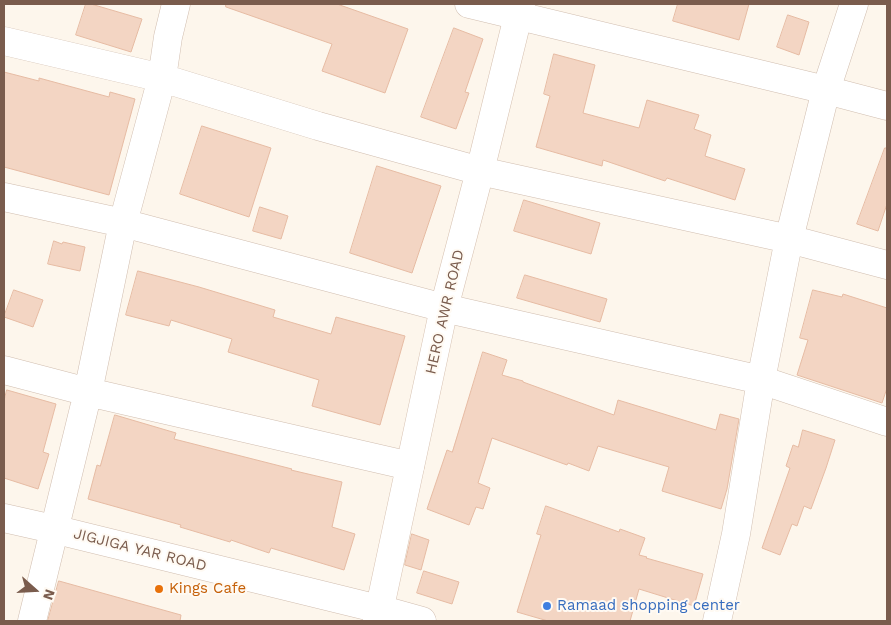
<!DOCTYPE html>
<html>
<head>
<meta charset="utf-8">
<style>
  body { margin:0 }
  #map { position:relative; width:891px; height:625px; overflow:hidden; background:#fdf6ec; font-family:"Work Sans",sans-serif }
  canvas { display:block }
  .frame { position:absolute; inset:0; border:5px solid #7a5c4d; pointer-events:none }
  .north { position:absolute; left:10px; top:565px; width:50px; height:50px; -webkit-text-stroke:4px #fffaf3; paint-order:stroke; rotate:109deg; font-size:14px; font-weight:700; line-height:20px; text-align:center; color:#7a5c4d }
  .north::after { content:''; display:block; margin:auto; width:18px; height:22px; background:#7a5c4d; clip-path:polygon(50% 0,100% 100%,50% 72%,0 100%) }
</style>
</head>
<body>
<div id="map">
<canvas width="891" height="625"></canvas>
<div class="frame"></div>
<div class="north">N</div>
</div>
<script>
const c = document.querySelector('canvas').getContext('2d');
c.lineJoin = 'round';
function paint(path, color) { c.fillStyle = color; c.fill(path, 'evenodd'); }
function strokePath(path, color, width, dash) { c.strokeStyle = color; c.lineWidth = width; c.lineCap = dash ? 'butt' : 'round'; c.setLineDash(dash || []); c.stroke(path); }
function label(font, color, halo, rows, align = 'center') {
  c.font = font + ' "Work Sans",sans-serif'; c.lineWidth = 4; c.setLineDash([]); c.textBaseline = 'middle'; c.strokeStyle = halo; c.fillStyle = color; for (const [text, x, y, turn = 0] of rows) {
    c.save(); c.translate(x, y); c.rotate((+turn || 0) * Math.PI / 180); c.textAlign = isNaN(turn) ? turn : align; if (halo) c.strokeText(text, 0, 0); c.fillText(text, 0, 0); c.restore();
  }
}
const building = new Path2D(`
  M 86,4 L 91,4 L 142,19 L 131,52 L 76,35 Z
  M 226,4 L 337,4 L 408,29 L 385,93 L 322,71 L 332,44 L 226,7 Z
  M 678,4 L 749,4 L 739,40 L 673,21 Z
  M 788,15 L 809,22 L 799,55 L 777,47 Z
  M 454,28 L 483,39 L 465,92 L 469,93 L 456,129 L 421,117 Z
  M 554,54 L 595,65 L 583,113 L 639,128 L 647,100 L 699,115 L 694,129 L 711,135 L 705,156 L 745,169 L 735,200 L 667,178 L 665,181 L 603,160 L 602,166 L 536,147 L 550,96 L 544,94 Z
  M 4,72 L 39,81 L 39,78 L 109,97 L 110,92 L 135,99 L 109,195 L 4,167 Z
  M 202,126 L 271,148 L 249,217 L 180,194 Z
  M 885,148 L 887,148 L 887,204 L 878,231 L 857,224 Z
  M 377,166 L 441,186 L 412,273 L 350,253 Z
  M 524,200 L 600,223 L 591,254 L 514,231 Z
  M 260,207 L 288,216 L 281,239 L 253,231 Z
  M 54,241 L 62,244 L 63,242 L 85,247 L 80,271 L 48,264 Z
  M 138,271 L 199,287 L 275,310 L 273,317 L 331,334 L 336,317 L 405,336 L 380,425 L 312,406 L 319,380 L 228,352 L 232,339 L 171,320 L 169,326 L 126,315 Z
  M 525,275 L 607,299 L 600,322 L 517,298 Z
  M 14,290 L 43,300 L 33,327 L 4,317 Z
  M 813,290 L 842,297 L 843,294 L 887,308 L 887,388 L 882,403 L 797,375 L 808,340 L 800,338 Z
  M 483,352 L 507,360 L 502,375 L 523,381 L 523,382 L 614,415 L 618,400 L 716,430 L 720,414 L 739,419 L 727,489 L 721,509 L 662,491 L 669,467 L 598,446 L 589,471 L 568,463 L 567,465 L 492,438 L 478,483 L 490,488 L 483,509 L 476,507 L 469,525 L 427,509 L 447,450 L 452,452 Z
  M 7,390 L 56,404 L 43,452 L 49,454 L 38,489 L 4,478 L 4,401 Z
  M 115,415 L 176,433 L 174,439 L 292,469 L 291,470 L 342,482 L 332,527 L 355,534 L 344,570 L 271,548 L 269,553 L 231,540 L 230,542 L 180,527 L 181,525 L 88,499 L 97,465 L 100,466 Z
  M 803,430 L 835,440 L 826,468 L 811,509 L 804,506 L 797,526 L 792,524 L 780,555 L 762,548 L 790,468 L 786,466 L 793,445 L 798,447 Z
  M 546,506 L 619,532 L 620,529 L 645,538 L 639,555 L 647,557 L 646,558 L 703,574 L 694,606 L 639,589 L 630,621 L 548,621 L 517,612 L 541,535 L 537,534 Z
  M 412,534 L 429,540 L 421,570 L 405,565 Z
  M 424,571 L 459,582 L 452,604 L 417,593 Z
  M 59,581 L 181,615 L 180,621 L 48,621 Z`);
paint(building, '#f3d5c3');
strokePath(building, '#e6bba3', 1);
const minor = new Path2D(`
  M 469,4 L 826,90 L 887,106
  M 4,41 L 162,78 L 318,126 L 480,171 L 789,239 L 887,265
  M 4,197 L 123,223 L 444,308 L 761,380 L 887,422
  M 4,370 L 88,392 L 410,466
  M 32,621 L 88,392 L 123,223 L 162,78 L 168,37 L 176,4
  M 717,621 L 736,534 L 761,380 L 789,239 L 826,90 L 854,4`);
const tertiary = new Path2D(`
  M 4,518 L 53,529 L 379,609 L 422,621`);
const secondary = new Path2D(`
  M 377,621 L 444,308 L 480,171 L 521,4`);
strokePath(minor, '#d1beb0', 29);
strokePath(tertiary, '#d1beb0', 29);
strokePath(secondary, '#d6c0b0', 29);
strokePath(minor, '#fff', 28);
strokePath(tertiary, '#fff', 28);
strokePath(secondary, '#fff', 28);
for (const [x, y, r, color] of [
  [159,589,5,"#e8710a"],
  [547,606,5,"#3f7fe0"]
]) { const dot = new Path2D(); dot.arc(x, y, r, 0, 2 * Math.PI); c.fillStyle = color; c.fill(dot); strokePath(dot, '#fffaf3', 2); }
label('15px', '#7a5c4d', '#fffaf3', [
  ["HERO AWR ROAD",445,312,-77],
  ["JIGJIGA YAR ROAD",140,550,14]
]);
label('15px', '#c56008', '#fffaf3', [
  ["Kings Cafe",169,589]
], 'left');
label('15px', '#366cbe', '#fffaf3', [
  ["Ramaad shopping center",557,606]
], 'left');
</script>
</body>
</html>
